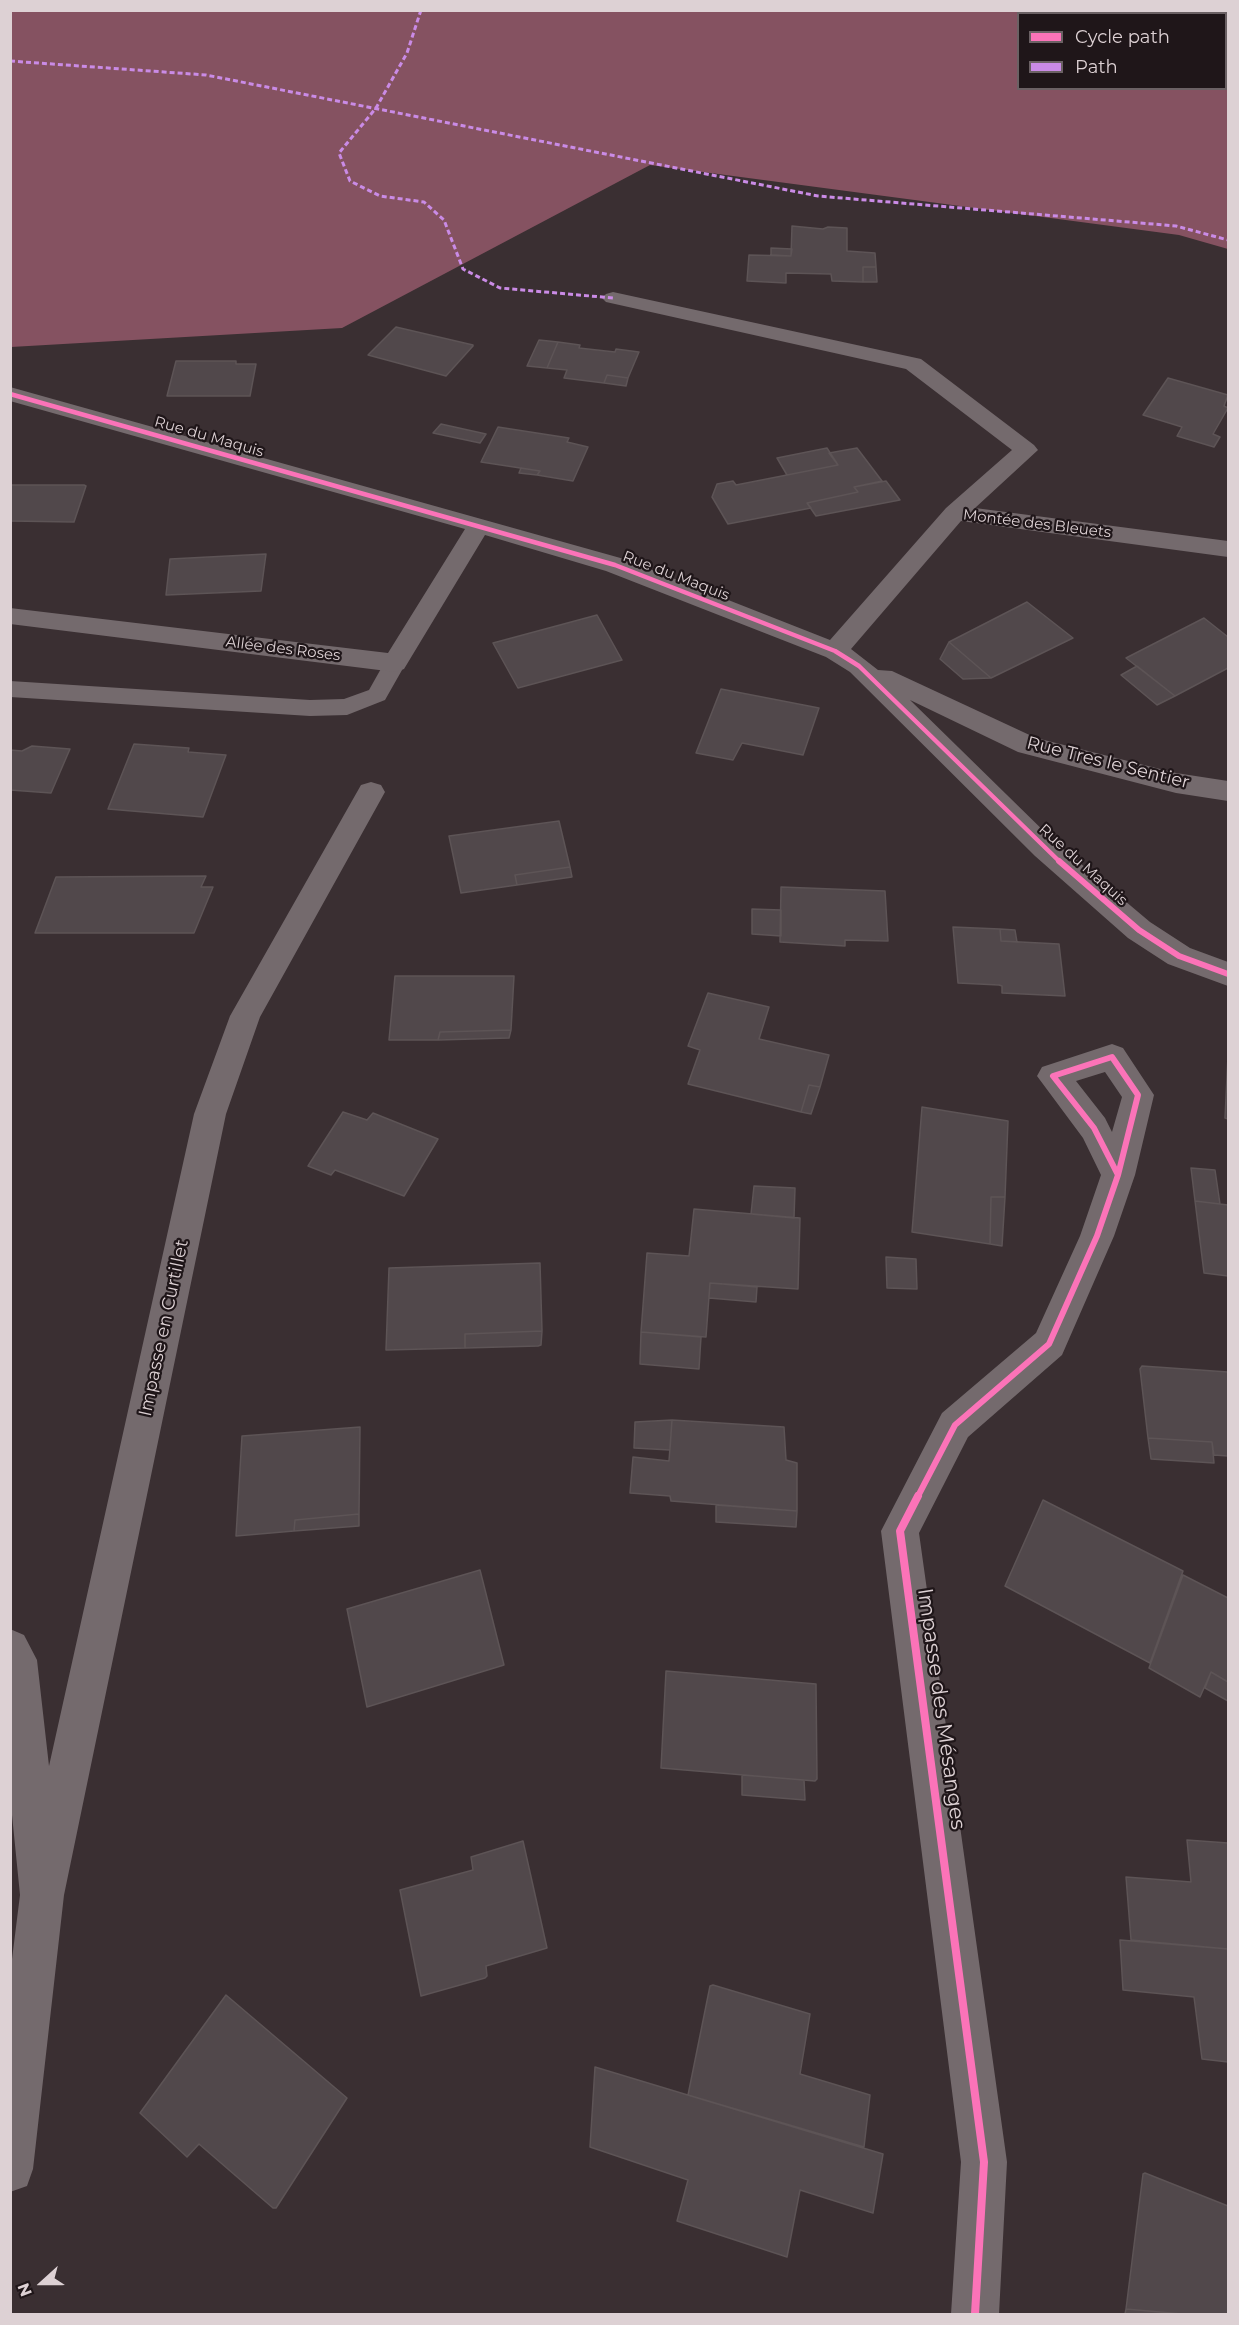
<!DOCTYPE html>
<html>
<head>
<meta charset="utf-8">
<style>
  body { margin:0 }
  #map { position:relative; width:1239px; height:2325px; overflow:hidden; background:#3a2f32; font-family:Montserrat,sans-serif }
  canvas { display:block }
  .frame { position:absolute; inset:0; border:12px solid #ddd1d4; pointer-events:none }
  .legend { position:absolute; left:1017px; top:12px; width:210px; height:78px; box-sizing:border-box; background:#1f1619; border:2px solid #6b6164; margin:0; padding:8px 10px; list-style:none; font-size:18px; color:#ddd1d4 }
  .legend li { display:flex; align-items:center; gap:12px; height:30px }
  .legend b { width:30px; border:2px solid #6b6164 }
  .north { position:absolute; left:12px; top:2253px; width:60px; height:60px; -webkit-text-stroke:4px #1f1619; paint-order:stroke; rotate:249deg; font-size:16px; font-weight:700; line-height:24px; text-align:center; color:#ddd1d4 }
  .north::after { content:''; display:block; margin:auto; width:21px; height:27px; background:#ddd1d4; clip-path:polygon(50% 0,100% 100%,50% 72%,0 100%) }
</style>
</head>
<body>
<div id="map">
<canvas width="1239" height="2325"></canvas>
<div class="frame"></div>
<ul class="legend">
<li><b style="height:8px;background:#fb73b8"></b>Cycle path</li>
<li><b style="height:8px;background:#ca8be6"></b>Path</li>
</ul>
<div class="north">N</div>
</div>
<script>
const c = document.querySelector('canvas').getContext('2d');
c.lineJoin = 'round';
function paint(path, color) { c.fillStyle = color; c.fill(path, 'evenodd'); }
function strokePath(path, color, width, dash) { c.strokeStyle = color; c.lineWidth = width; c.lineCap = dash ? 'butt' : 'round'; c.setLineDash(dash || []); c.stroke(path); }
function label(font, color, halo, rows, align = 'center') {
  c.font = font + ' Montserrat,sans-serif'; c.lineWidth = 4.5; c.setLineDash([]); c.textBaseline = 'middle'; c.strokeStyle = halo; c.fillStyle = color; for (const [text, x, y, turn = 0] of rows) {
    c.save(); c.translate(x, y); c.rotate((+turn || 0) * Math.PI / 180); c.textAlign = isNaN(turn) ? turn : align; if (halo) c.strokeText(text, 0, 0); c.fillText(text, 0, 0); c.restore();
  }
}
paint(new Path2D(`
  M 11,10 L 1228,11 L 1228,249 L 1179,235 L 650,165 L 342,328 L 11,347 ZM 1018,14 L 1226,14 L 1226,88 L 1018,88 Z`), '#855261');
const building = new Path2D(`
  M 792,226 L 823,229 L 828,227 L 847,228 L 847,251 L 875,253 L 876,267 L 863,267 L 863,282 L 832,281 L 831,274 L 786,273 L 786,283 L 747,281 L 749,255 L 791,256 Z
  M 771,248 L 792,249 L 791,256 L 771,255 Z
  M 863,267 L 876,267 L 877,282 L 863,282 Z
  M 396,327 L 473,345 L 473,346 L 446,376 L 368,355 Z
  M 539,340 L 558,342 L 547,368 L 527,366 Z
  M 558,342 L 580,345 L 579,348 L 615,352 L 616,349 L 639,352 L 628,378 L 607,375 L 604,383 L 564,378 L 567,370 L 547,368 Z
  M 176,361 L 236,361 L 236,364 L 256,364 L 250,396 L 167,396 Z
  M 607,375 L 628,378 L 626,386 L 604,383 Z
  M 1168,378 L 1228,395 L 1224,406 L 1228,408 L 1213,434 L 1220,437 L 1214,447 L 1177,436 L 1182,427 L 1143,415 Z
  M 441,424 L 486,434 L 480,443 L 433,433 Z
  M 498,427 L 569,438 L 567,442 L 588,447 L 573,481 L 537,475 L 540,471 L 481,462 Z
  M 827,448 L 838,465 L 787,475 L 777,458 Z
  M 857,448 L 882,481 L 854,487 L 858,492 L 807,503 L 811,508 L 728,524 L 712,497 L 717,484 L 733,481 L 736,485 L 838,465 L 829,453 Z
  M 521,468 L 540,471 L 537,475 L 519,473 Z
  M 886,481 L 900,500 L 816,516 L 807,503 L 858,492 L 854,487 Z
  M 10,485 L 84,485 L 86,486 L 74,522 L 10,521 Z
  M 266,554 L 261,591 L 166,595 L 170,559 Z
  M 1027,602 L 1073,638 L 991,678 L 949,642 Z
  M 597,615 L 622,660 L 518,688 L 493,643 Z
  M 1204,618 L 1228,637 L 1228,668 L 1175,696 L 1126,658 Z
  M 949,642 L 991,678 L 963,679 L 940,659 Z
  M 1137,666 L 1175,696 L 1157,705 L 1121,675 Z
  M 721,689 L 819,708 L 803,755 L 742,743 L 733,760 L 696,753 Z
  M 134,744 L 189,748 L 188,752 L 226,755 L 203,817 L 108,809 Z
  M 32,746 L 70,749 L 51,793 L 10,790 L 10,750 L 22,751 Z
  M 559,821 L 570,867 L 515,875 L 517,885 L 461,893 L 449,836 Z
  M 570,867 L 572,877 L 517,885 L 515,875 Z
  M 206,876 L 201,887 L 213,887 L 194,933 L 35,933 L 56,877 Z
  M 781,887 L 885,891 L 888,941 L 845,940 L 845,946 L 780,942 Z
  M 752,909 L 781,910 L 781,936 L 752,934 Z
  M 953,927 L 1000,929 L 1001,941 L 1059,944 L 1065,996 L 1002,993 L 1002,986 L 999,985 L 958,983 Z
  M 1000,929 L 1015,930 L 1017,942 L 1001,941 Z
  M 395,976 L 514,976 L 511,1030 L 440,1032 L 438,1040 L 389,1040 Z
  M 708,993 L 769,1007 L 759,1039 L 829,1055 L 820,1087 L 809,1085 L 801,1112 L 688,1084 L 700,1050 L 688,1046 Z
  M 511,1030 L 509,1038 L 438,1040 L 440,1032 Z
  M 1228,1056 L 1228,1119 L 1225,1118 Z
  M 809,1085 L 820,1087 L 811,1114 L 801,1112 Z
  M 922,1107 L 1008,1121 L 1005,1197 L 991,1197 L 990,1244 L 912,1232 Z
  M 343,1112 L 367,1120 L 373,1113 L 438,1139 L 404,1196 L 335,1170 L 331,1175 L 308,1166 Z
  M 1191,1168 L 1215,1170 L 1220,1204 L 1195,1201 Z
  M 754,1186 L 795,1188 L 794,1218 L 751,1214 Z
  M 991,1197 L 1005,1197 L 1002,1246 L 990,1244 Z
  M 1195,1201 L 1228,1205 L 1228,1276 L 1204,1273 Z
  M 694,1209 L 800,1218 L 798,1289 L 710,1283 L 706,1337 L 641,1332 L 647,1253 L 689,1256 Z
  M 886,1257 L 916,1259 L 917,1289 L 887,1288 Z
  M 540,1263 L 542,1331 L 465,1334 L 465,1348 L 386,1350 L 389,1268 Z
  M 710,1283 L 757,1287 L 756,1302 L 709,1298 Z
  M 542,1331 L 541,1345 L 538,1346 L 465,1348 L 465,1334 Z
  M 641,1332 L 701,1337 L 699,1369 L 640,1364 Z
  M 1142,1366 L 1228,1372 L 1228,1456 L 1214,1455 L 1212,1442 L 1148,1438 L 1140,1369 Z
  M 672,1420 L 784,1427 L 786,1460 L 797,1463 L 797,1511 L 671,1501 L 670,1496 L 630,1493 L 633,1457 L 669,1461 Z
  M 672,1420 L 670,1450 L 634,1448 L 635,1422 Z
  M 360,1427 L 359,1514 L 295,1520 L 294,1531 L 236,1536 L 242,1436 Z
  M 1148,1438 L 1212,1442 L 1214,1463 L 1151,1459 Z
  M 1043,1500 L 1183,1571 L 1150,1663 L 1005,1586 Z
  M 716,1505 L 797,1511 L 796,1527 L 716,1522 Z
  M 359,1514 L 359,1526 L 294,1531 L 295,1520 Z
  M 480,1570 L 504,1665 L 367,1707 L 347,1609 Z
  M 1183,1575 L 1228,1598 L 1228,1682 L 1211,1672 L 1200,1697 L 1149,1668 Z
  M 666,1671 L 816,1684 L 817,1779 L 815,1781 L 661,1768 Z
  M 1211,1672 L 1228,1682 L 1228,1701 L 1205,1688 Z
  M 742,1775 L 804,1780 L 805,1800 L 742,1795 Z
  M 1187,1840 L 1228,1843 L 1228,1949 L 1131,1940 L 1126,1877 L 1191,1882 Z
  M 523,1841 L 547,1948 L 486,1966 L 487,1976 L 485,1978 L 421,1996 L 400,1890 L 473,1870 L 471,1857 Z
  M 1120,1940 L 1228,1949 L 1228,2062 L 1202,2059 L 1194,1997 L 1123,1990 Z
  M 713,1985 L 810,2014 L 800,2074 L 870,2095 L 864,2147 L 688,2095 L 710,1986 Z
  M 226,1995 L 347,2098 L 276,2208 L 273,2208 L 199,2144 L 187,2157 L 140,2113 Z
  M 595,2067 L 883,2154 L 873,2213 L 800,2190 L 787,2257 L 677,2221 L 688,2180 L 590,2147 Z
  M 1145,2173 L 1228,2206 L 1228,2314 L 1182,2314 L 1126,2309 L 1143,2174 Z
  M 1126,2309 L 1182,2314 L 1125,2314 Z`);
paint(building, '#51484b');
strokePath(building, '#5d5456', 1.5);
paint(new Path2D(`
  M 395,656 L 403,658 L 406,663 L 385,700 L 347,715 L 310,716 L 10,697 L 10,681 L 310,700 L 344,699 L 369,690 L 387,658 Z`), '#746a6d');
paint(new Path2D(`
  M 613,292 L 921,359 L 1034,445 L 1038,450 L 975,508 L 1228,541 L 1228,557 L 961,521 L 851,649 L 878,670 L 892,671 L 1036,738 L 1176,773 L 1228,781 L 1228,801 L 1176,793 L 1018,752 L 910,700 L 1055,842 L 1150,922 L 1190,948 L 1228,962 L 1228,986 L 1168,964 L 1128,938 L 1035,856 L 850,672 L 826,657 L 606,571 L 485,535 L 404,669 L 395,672 L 10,624 L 10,608 L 388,653 L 465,529 L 10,401 L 10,387 L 624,559 L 830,640 L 946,508 L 1012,450 L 906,369 L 606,302 L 602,298 L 606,294 Z
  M 371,782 L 381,785 L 385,792 L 260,1017 L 226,1114 L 64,1895 L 33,2169 L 27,2186 L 10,2192 L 10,1975 L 20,1895 L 10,1795 L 10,1629 L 24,1635 L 37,1660 L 49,1766 L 194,1114 L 230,1016 L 361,785 Z
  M 1112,1044 L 1123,1048 L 1154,1095 L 1135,1175 L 1114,1236 L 1062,1355 L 968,1437 L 919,1533 L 1007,2162 L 999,2314 L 951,2314 L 961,2162 L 881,1531 L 942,1413 L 1036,1333 L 1080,1236 L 1101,1175 L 1083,1138 L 1037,1076 L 1042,1067 ZM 1105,1072 L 1122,1097 L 1112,1132 L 1105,1118 L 1076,1081 Z`), '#746a6d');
strokePath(new Path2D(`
  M 421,10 L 407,53 L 376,108 L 339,153 L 350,181 L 380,196 L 424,202 L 444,220 L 463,269 L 500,288 L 613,298
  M 10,61 L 206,75 L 818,196 L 1176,226 L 1228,240`), '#ca8be6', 3, [5, 3]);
strokePath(new Path2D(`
  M 10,394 L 615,565 L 835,651 L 859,666 L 1060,862`), '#fb73b8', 4.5);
strokePath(new Path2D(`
  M 1059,861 L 1139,930 L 1179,956 L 1228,974
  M 1112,1057 L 1138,1095 L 1118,1175 L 1094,1128 L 1053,1076 Z
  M 917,1498 L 955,1425 L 1049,1344 L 1097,1236 L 1118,1175`), '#fb73b8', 6);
strokePath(new Path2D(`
  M 918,1496 L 900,1531 L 984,2162 L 975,2314`), '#fb73b8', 8);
label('15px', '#ddd1d4', '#1f1619', [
  ["Rue du Maquis",209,437,16],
  ["Montée des Bleuets",1037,524,7],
  ["Rue du Maquis",676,576,21],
  ["Allée des Roses",283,649,7],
  ["Rue du Maquis",1083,865,42]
]);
label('18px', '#ddd1d4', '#1f1619', [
  ["Rue Tres le Sentier",1108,763,14],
  ["Impasse en Curtillet",164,1328,-78]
]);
label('21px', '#ddd1d4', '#1f1619', [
  ["Impasse des Mésanges",941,1709,82]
]);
</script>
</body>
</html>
